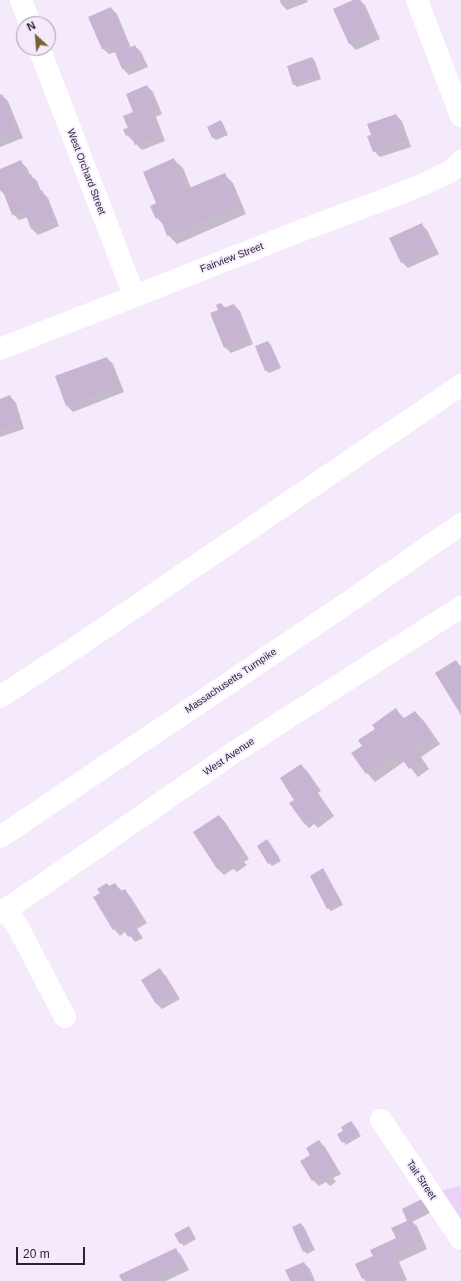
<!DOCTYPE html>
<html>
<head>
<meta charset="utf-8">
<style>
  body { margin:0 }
  #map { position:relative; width:461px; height:1281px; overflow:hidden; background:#f5e9fc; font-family:Arial,sans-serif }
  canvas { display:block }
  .north { position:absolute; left:16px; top:16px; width:40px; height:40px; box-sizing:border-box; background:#f5e9fc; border:1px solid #a49aaa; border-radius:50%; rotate:334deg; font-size:11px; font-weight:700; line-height:16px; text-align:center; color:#2b232f }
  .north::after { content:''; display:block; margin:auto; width:14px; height:18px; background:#776332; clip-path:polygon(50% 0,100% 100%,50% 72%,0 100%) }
  .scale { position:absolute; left:16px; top:1247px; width:69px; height:18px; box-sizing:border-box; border:2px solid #2b232f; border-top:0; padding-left:5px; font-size:12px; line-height:14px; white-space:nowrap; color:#2b232f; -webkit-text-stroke:3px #f5e9fc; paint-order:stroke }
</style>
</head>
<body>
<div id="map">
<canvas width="461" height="1281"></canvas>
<div class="north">N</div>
<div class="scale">20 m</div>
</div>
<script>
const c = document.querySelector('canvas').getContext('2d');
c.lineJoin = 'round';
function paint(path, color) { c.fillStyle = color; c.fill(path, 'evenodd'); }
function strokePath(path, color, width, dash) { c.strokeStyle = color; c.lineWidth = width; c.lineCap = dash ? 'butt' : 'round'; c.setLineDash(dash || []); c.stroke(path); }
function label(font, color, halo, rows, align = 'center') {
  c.font = font + ' Arial,sans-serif'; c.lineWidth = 3.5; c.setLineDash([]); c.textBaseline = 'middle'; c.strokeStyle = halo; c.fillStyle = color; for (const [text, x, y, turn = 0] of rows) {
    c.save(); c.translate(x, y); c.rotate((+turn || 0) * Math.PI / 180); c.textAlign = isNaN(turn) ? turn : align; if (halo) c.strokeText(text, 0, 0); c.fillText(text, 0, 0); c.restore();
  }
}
paint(new Path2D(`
  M 461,1186 L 461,1253 L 433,1192 Z`), '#ebd2f9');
paint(new Path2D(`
  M 280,0 L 307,0 L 308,2 L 287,10 L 281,4 Z
  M 355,0 L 360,0 L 365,5 L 380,39 L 356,50 L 350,44 L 335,9 Z
  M 111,8 L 117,14 L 131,48 L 135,46 L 141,52 L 148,67 L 129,75 L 123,69 L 116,52 L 109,54 L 102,48 Z
  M 312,58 L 315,61 L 321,79 L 297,87 L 294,84 Z
  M 147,86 L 153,92 L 162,114 L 156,117 L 165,141 L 142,150 L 136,144 L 134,141 L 133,141 L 127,135 L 135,112 Z
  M 2,95 L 8,101 L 23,138 L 0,147 L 0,96 Z
  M 396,115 L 402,121 L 411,147 L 380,157 L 374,151 L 373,135 Z
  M 221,121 L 223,124 L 228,135 L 216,140 L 213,138 Z
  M 174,160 L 183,168 L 191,188 L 224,174 L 233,183 L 246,214 L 177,244 L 168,235 L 164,225 L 157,218 L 157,204 Z
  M 21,162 L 27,168 L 30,175 L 37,181 L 41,191 L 48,198 L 59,226 L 38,235 L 32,229 L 28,217 L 19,220 L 13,214 L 6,196 L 0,190 L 0,170 Z
  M 421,224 L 427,230 L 439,254 L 408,268 L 402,262 Z
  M 221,304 L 226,308 L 234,305 L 240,311 L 253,344 L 231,353 L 225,347 L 219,310 Z
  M 268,342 L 271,345 L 281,368 L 269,373 L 266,371 Z
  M 107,358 L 113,364 L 124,392 L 73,412 L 67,406 Z
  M 10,396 L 16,403 L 24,429 L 0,437 L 0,400 Z
  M 396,710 L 404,718 L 415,712 L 424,721 L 440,744 L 421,757 L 429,769 L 418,777 L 405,761 L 375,782 L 367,773 L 363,746 L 377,729 Z
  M 301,765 L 307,771 L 321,791 L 318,793 L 334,816 L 318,828 L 314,824 L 309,828 L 303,822 L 296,800 Z
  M 219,816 L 225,822 L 249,859 L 244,862 L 247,865 L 237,872 L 233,869 L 224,875 L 218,869 Z
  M 267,840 L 281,861 L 272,866 L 269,863 Z
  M 325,873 L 343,905 L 331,911 L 328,908 Z
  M 115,884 L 122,891 L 124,890 L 130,896 L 147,923 L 137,929 L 143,938 L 135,942 L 126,931 L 120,936 L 114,929 L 110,887 Z
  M 160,970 L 166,976 L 180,999 L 162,1009 L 156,1003 Z
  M 351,1122 L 361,1136 L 346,1145 L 339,1135 L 345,1131 Z
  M 319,1141 L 325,1147 L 341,1174 L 333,1178 L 336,1182 L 330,1186 L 326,1182 L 319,1186 L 313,1180 L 301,1161 L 311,1155 Z
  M 425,1203 L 430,1213 L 412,1222 L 417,1226 L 427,1249 L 399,1262 L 407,1280 L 405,1281 L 365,1281 L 356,1265 L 374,1256 L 397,1238 L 409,1221 L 408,1220 Z
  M 301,1224 L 304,1227 L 315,1250 L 307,1254 L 304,1251 Z
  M 189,1227 L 196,1239 L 184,1246 L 181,1243 Z
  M 175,1249 L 181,1255 L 189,1270 L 166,1281 L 124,1281 Z
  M 304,1263 L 310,1269 L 315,1281 L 291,1281 Z`), '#0003');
paint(new Path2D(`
  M 353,0 L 360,0 L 375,33 L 349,44 L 333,9 Z
  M 111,7 L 129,48 L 135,45 L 142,61 L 122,69 L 112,45 L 102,49 L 88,17 Z
  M 312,57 L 319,76 L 293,85 L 287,66 Z
  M 147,85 L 157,108 L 150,111 L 160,134 L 135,145 L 130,134 L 126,136 L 123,129 L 128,128 L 123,116 L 133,112 L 126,94 Z
  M 2,94 L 17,132 L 0,139 L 0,95 Z
  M 396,114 L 405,141 L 373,152 L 367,136 L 371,135 L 367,124 Z
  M 221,120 L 226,132 L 212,138 L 207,127 Z
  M 174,158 L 187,189 L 225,173 L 239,205 L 167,236 L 160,217 L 156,219 L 150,206 L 156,203 L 143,172 Z
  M 21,160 L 27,175 L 31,174 L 38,192 L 42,190 L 54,220 L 31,229 L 24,210 L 12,215 L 2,189 L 0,190 L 0,169 Z
  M 422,223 L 433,248 L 401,263 L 389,238 Z
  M 221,303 L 224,308 L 234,304 L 248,338 L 224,348 L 210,313 L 218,310 L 216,305 Z
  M 268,341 L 279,365 L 265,371 L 255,346 Z
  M 107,357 L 119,386 L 66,406 L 55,376 Z
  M 10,395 L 19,423 L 0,429 L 0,399 Z
  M 456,660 L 460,666 L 461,665 L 461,715 L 435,673 Z
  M 396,708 L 403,719 L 415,711 L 432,735 L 413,748 L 422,760 L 409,769 L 397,752 L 366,774 L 351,753 L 362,746 L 358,740 L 375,729 L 372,725 Z
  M 301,764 L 315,785 L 313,787 L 329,810 L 311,822 L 308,818 L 303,822 L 289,803 L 294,800 L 280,778 Z
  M 219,815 L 244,852 L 239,855 L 241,859 L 230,867 L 227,863 L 217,869 L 193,832 Z
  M 267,839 L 279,857 L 268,864 L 257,846 Z
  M 323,868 L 341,901 L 327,909 L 310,876 Z
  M 107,883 L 109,886 L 115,883 L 120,891 L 125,889 L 141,916 L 132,922 L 138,932 L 128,937 L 121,925 L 113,930 L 93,897 L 100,893 L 97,889 Z
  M 160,968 L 174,992 L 156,1004 L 141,980 Z
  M 351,1121 L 359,1132 L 342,1143 L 337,1134 L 343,1131 L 341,1127 Z
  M 319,1140 L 336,1167 L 328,1172 L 331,1176 L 323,1180 L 321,1176 L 312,1181 L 300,1161 L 310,1155 L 306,1148 Z
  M 422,1199 L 427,1209 L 411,1218 L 422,1242 L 393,1256 L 402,1273 L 392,1278 L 393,1281 L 371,1281 L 368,1276 L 362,1279 L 355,1264 L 373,1256 L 370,1250 L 396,1238 L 391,1228 L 407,1221 L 402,1209 Z
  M 301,1223 L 312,1247 L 303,1252 L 292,1227 Z
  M 189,1226 L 194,1236 L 180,1244 L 174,1234 Z
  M 176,1248 L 183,1264 L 157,1277 L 159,1281 L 122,1281 L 119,1275 Z
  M 304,1262 L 312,1281 L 290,1281 L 285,1270 Z`), '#c7b3d2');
strokePath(new Path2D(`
  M 21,0 L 30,24
  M 417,0 L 461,116
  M 39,48 L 134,295
  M 0,349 L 313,226 L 386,199 L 424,184 L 451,171 L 461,161
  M 6,909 L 19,929 L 65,1017
  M 381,1120 L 461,1239`), '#fff', 22);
strokePath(new Path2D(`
  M 0,913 L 48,881 L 233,753 L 461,607`), '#fff', 22);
strokePath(new Path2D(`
  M 0,697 L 75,648 L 461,385
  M 0,837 L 327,617 L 461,524`), '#fff', 22);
label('10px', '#2b232f', '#f5e9fc', [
  ["West Orchard Street",86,172,69],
  ["Fairview Street",232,258,-21],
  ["Massachusetts Turnpike",231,681,-34],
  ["West Avenue",229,757,-34],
  ["Tait Street",421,1180,56]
]);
</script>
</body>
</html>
